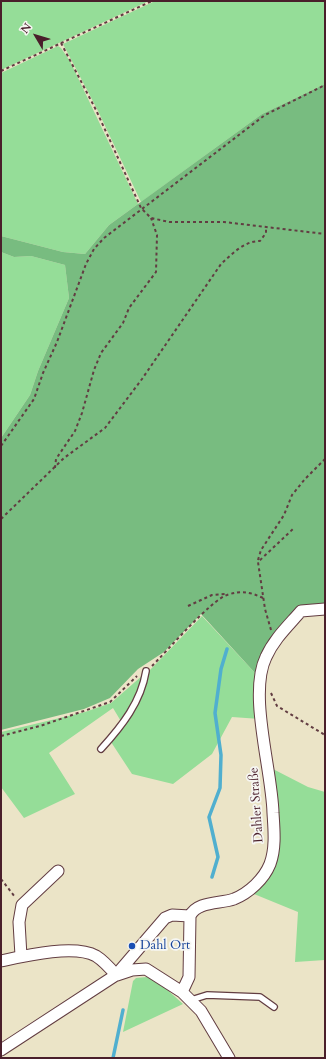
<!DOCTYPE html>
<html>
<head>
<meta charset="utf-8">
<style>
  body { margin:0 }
  #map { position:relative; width:326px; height:1059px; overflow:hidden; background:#ebe4c7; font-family:Cardo,serif }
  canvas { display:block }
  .frame { position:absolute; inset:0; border:2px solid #4a1f2b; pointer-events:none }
  .north { position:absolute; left:16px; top:16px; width:40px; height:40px; -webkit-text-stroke:3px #f6f6f2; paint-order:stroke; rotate:308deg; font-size:11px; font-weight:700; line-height:16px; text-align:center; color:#4a1f2b }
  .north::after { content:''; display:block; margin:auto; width:14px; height:18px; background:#4a1f2b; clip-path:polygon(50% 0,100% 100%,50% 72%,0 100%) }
</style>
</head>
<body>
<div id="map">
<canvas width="326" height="1059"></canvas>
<div class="frame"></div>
<div class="north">N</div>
</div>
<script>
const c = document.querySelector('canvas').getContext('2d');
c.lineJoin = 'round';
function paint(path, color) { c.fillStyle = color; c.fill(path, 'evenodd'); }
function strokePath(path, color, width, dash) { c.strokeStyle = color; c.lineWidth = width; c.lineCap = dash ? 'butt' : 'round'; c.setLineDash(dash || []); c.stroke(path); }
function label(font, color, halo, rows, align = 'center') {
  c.font = font + ' Cardo,serif'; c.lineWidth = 3.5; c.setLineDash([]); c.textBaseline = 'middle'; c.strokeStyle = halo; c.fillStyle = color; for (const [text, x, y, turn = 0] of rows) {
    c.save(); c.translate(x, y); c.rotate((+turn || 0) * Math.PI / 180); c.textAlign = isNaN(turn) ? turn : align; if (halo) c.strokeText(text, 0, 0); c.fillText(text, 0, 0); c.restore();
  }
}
paint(new Path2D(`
  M 1,1 L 149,1 L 1,70 Z
  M 155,1 L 325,1 L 325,84 L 262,114 L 141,202 L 98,111 L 63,44 Z
  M 58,46 L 61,48 L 70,61 L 138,204 L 109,225 L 85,254 L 63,252 L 1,236 L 1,73 Z
  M 1,252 L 14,257 L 31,256 L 65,265 L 69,298 L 38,371 L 30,395 L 1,438 Z
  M 202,616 L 256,674 L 260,719 L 232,717 L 212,754 L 173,784 L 132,774 L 111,742 L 141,696 L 149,671 Z
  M 143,675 L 142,686 L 122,723 L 113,708 L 49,753 L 75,794 L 24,818 L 1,787 L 1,732 L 85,712 L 111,703 Z
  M 271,768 L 308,787 L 325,792 L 325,960 L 295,962 L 298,912 L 254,894 L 268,876 Z
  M 147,977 L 163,986 L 183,1004 L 123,1032 L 133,981 L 136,978 Z`), '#95dd98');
paint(new Path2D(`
  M 325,84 L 325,606 L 299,608 L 256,674 L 201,614 L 164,652 L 138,669 L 110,698 L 84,709 L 1,730 L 1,438 L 30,395 L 38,371 L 69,298 L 65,265 L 31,256 L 14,257 L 1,252 L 1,236 L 63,252 L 85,254 L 109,225 L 262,114 Z`), '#78bc80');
strokePath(new Path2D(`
  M 212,877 L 218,857 L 209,817 L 220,788 L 221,755 L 215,713 L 221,669 L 227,649
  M 113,1058 L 123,1010`), '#50afcf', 3.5);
const service = new Path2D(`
  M 101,749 C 122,726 141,702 146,671
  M 191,1000 L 207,995 L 260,997 L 274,1007`);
const minor = new Path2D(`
  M 21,956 L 19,922 L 22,905 L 58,871
  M 1,961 C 24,956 74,944 96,956 C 104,961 110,968 116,975
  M 117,975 L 132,970 L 146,969 L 182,992 L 201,1011 L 229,1058
  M 182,992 L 189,977 L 190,916 C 197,901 220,904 234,899 C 249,893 264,879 270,864 C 276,848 274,829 273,813 C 272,770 248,694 266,657 C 274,639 288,626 301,611 L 325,609
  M 1,1050 L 116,975 L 165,918 L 172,915 L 190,916`);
strokePath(service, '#623d42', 8);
strokePath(minor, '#623d42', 13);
strokePath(new Path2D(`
  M 61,43 L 96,110 L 141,208 L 151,218 L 169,222 L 224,222 L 325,234
  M 1,71 L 152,1
  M 1,446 L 34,399 L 43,373 L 57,342 L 86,264 L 94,249 L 104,238 L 265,115 L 325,85
  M 55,468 L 56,459 L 75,431 L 82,413 L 94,370 L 101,353 L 123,323 L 129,308 L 156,272 L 157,235 L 151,218
  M 1,519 L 64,458 L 105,428 L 142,379 L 221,264 C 232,254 244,241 260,241 L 266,233 L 266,228
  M 258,560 L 261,550 L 284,515 L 292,495 L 305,479 L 325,459
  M 188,606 L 212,595 L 226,594
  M 271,630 L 265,609 L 258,562 L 293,529
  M 152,666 C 167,651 211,600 227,595 C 241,590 250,592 263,598
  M 271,693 L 277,706 L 325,735
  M 1,736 L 40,726 L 110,702 L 137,676
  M 1,879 L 15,897`), '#623d42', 2, [3, 3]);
strokePath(service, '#fff', 5.5);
strokePath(minor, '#fff', 11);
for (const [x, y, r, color] of [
  [132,946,4,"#1a4fb4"]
]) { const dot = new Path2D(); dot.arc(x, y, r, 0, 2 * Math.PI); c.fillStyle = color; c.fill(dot); strokePath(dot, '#f6f6f2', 1.5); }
label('13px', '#4a1f2b', '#f6f6f2', [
  ["Dahler Straße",257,805,-94]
]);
label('13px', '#164399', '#f6f6f2', [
  ["Dahl Ort",140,946]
], 'left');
</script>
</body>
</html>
